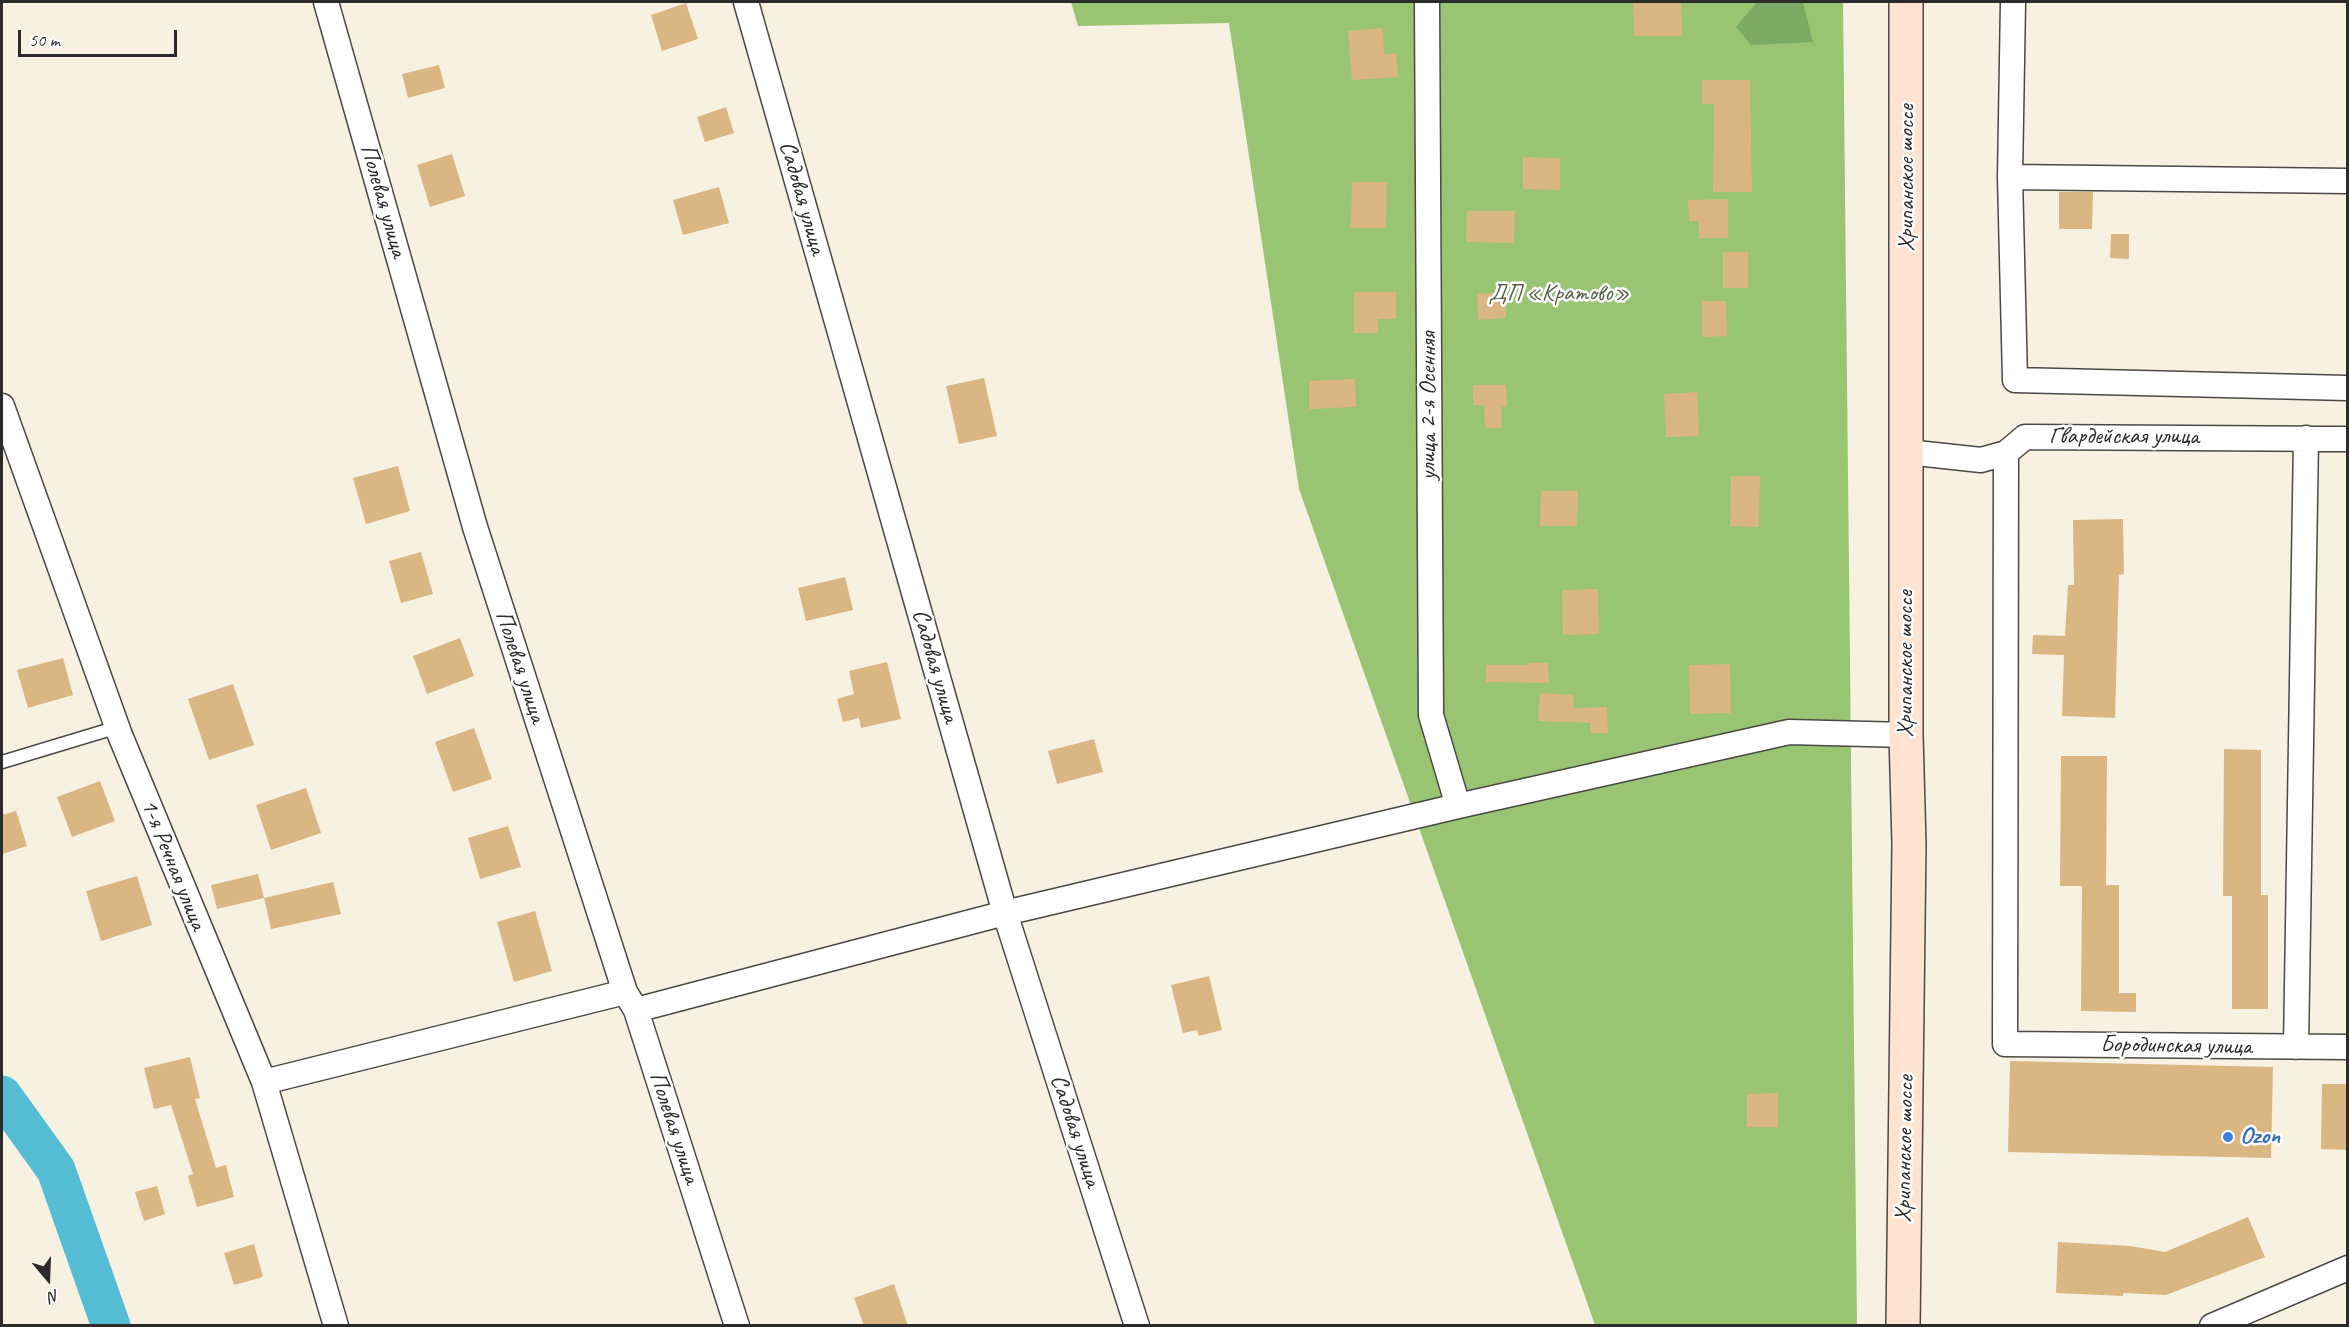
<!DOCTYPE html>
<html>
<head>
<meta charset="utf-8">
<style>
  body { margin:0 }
  #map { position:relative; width:2349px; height:1327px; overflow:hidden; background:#f7f1e2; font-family:Caveat,sans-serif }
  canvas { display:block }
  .frame { position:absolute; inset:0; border:3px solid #2b2b2b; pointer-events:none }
  .north { position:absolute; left:18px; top:1249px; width:60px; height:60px; -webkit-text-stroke:4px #fff; paint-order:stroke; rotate:161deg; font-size:16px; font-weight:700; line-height:24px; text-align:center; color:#2b2b2b }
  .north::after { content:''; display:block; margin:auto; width:21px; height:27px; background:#2b2b2b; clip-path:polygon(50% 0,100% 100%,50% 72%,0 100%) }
  .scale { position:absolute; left:18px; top:30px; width:159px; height:27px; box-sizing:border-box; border:3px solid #2b2b2b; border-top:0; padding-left:8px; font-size:18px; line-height:21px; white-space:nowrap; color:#2b2b2b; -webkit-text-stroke:4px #fff; paint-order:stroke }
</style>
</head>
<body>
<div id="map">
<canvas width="2349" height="1327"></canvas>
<div class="frame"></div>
<div class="north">N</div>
<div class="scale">50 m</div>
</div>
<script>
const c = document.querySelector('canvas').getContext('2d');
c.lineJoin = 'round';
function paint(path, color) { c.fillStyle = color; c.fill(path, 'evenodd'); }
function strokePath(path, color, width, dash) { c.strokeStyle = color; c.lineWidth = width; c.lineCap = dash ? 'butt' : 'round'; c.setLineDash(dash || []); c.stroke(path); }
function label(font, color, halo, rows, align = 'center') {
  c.font = font + ' Caveat,sans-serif'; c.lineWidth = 5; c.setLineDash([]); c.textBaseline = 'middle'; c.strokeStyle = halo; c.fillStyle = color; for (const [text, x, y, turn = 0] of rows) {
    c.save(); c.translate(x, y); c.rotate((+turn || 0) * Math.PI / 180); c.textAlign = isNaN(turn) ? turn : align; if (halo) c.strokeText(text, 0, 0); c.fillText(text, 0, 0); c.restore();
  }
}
paint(new Path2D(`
  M 1071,2 L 1843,2 L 1857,1325 L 1595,1325 L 1299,489 L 1229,23 L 1078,26 Z`), '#99c472');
paint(new Path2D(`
  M 1757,2 L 1803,2 L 1813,42 L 1751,45 L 1736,27 Z`), '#7aaa64');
strokePath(new Path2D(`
  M 2,1095 L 56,1170 L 111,1326`), '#55bdd3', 39);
paint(new Path2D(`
  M 1633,2 L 1681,2 L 1682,36 L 1634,36 Z
  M 686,3 L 698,39 L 662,51 L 651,15 Z
  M 1383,28 L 1384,54 L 1396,53 L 1398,77 L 1352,80 L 1348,31 Z
  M 439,65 L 445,88 L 408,98 L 402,74 Z
  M 1702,80 L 1750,80 L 1752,192 L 1713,192 L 1714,104 L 1702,104 Z
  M 726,107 L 734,133 L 705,142 L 697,117 Z
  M 452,154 L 465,196 L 430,207 L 417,165 Z
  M 1523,157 L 1560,158 L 1560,190 L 1523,189 Z
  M 1352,182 L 1387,182 L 1386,228 L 1351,228 Z
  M 719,187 L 729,223 L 683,235 L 673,200 Z
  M 2059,192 L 2093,192 L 2092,229 L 2059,229 Z
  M 1728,199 L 1728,238 L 1699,238 L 1699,221 L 1689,221 L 1688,200 Z
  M 1467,211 L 1515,211 L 1514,243 L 1466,242 Z
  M 2111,234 L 2129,234 L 2129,259 L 2110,258 Z
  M 1723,252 L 1748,252 L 1748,288 L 1723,288 Z
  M 1354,292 L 1396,292 L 1396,319 L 1378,319 L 1378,333 L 1354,333 Z
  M 1505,292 L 1506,318 L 1478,320 L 1477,294 Z
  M 1702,301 L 1726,301 L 1727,336 L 1702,337 Z
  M 984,378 L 997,436 L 959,444 L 946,386 Z
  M 1355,379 L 1356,407 L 1309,409 L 1309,381 Z
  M 1473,385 L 1506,385 L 1507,407 L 1501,407 L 1502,428 L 1485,428 L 1484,405 L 1473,405 Z
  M 1697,392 L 1699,436 L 1666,437 L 1664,394 Z
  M 398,466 L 410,511 L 366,524 L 353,478 Z
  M 1731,476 L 1760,476 L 1759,527 L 1730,526 Z
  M 1541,491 L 1578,491 L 1577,526 L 1540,526 Z
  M 2123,519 L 2124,574 L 2119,575 L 2115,718 L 2062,716 L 2064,655 L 2032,654 L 2033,635 L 2065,636 L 2068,585 L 2074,585 L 2073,520 Z
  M 421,552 L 433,594 L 401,603 L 389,561 Z
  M 845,577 L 853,610 L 806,621 L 798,588 Z
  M 1598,589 L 1599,634 L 1563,635 L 1562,590 Z
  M 460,638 L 474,676 L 427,694 L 413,656 Z
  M 63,658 L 73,695 L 28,708 L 17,670 Z
  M 887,662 L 901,719 L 861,728 L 859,718 L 843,722 L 837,699 L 854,694 L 849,671 Z
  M 1528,663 L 1548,663 L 1549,683 L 1486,682 L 1486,665 L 1528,665 Z
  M 1730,664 L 1731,713 L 1690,714 L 1689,665 Z
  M 233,684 L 254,745 L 209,760 L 188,699 Z
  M 1540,693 L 1574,695 L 1573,708 L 1607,707 L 1608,733 L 1591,733 L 1590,723 L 1538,721 Z
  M 474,728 L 492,779 L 453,792 L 435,742 Z
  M 1094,739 L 1103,772 L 1057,784 L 1048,751 Z
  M 2224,749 L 2261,750 L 2261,895 L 2268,895 L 2268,1009 L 2232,1009 L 2232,896 L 2223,896 Z
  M 2061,756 L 2107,756 L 2106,885 L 2119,885 L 2119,993 L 2136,993 L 2136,1012 L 2081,1011 L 2082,886 L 2060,886 Z
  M 100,781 L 115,821 L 72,837 L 57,797 Z
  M 306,788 L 321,833 L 271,850 L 256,805 Z
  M 16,811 L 27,846 L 2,854 L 2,815 Z
  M 508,826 L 521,867 L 480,879 L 468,838 Z
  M 258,874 L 264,898 L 217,909 L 211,885 Z
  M 137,876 L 152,925 L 101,941 L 86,891 Z
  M 333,882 L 341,914 L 271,929 L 264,898 Z
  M 535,911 L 552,971 L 514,982 L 497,922 Z
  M 1209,976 L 1222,1030 L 1199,1036 L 1197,1030 L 1183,1033 L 1171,985 Z
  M 190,1057 L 200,1098 L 195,1099 L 216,1168 L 226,1165 L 234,1197 L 197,1207 L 188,1176 L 193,1174 L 171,1105 L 154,1109 L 144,1068 Z
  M 2010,1061 L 2273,1067 L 2271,1158 L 2008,1152 Z
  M 2322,1084 L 2348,1084 L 2348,1150 L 2321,1149 Z
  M 1778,1093 L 1778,1127 L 1747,1127 L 1747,1094 Z
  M 157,1186 L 165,1214 L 144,1221 L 135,1192 Z
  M 2248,1217 L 2265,1257 L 2166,1295 L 2123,1293 L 2123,1296 L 2056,1293 L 2058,1242 L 2131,1246 L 2165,1252 Z
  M 254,1244 L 263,1277 L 234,1285 L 224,1253 Z
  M 894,1284 L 908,1326 L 864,1326 L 854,1298 Z`), '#dab683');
const lane = new Path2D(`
  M 2,762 L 118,727`);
const street = new Path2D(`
  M 326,2 L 475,527 L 625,992 L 636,1010 L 737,1326
  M 746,2 L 1005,913 L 1137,1326
  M 1427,2 L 1431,715 L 1458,806
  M 2013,2 L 2010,177 L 2015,380 L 2348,388
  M 2010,177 L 2348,181
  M 2,406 L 120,735 L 264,1082 L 336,1326
  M 1907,452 L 1981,460 L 2006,453 L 2025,437 L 2348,439
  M 2006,453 L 2005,1044 L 2348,1047
  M 636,1010 L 1005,913 L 1458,806 L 1789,732 L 1906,735
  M 2296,1047 L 2306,438
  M 264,1082 L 625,992
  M 2212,1326 L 2348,1268`);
const secondary = new Path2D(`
  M 1903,1326 L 1909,844 L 1906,735 L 1906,2`);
strokePath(lane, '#4a4946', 15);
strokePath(street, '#4a4946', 27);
strokePath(secondary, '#4a4946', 36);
strokePath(lane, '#fff', 12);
strokePath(street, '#fff', 24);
strokePath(secondary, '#fee3d1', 33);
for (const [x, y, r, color] of [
  [2228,1137,6,"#3f7fe0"]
]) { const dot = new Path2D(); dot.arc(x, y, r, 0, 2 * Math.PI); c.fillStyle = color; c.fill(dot); strokePath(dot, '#fff', 2); }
label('24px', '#2b2b2b', '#fff', [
  ["Хрипанское шоссе",1907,178,-90],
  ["Садовая улица",802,198,74],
  ["Полевая улица",383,201,74],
  ["улица 2-я Осенняя",1429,406,-90],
  ["Гвардейская улица",2124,437],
  ["Хрипанское шоссе",1906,664,-90],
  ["Садовая улица",935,666,74],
  ["Полевая улица",520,667,72],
  ["1-я Речная улица",173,865,68],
  ["Бородинская улица",2176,1046,1],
  ["Полевая улица",674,1128,72],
  ["Садовая улица",1075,1131,72],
  ["Хрипанское шоссе",1905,1149,-89]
]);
label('24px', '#526144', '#fff', [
  ["ДП «Кратово»",1559,294]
]);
label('bold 24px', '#366cbe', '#fff', [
  ["Ozon",2240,1137]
], 'left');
</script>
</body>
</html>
